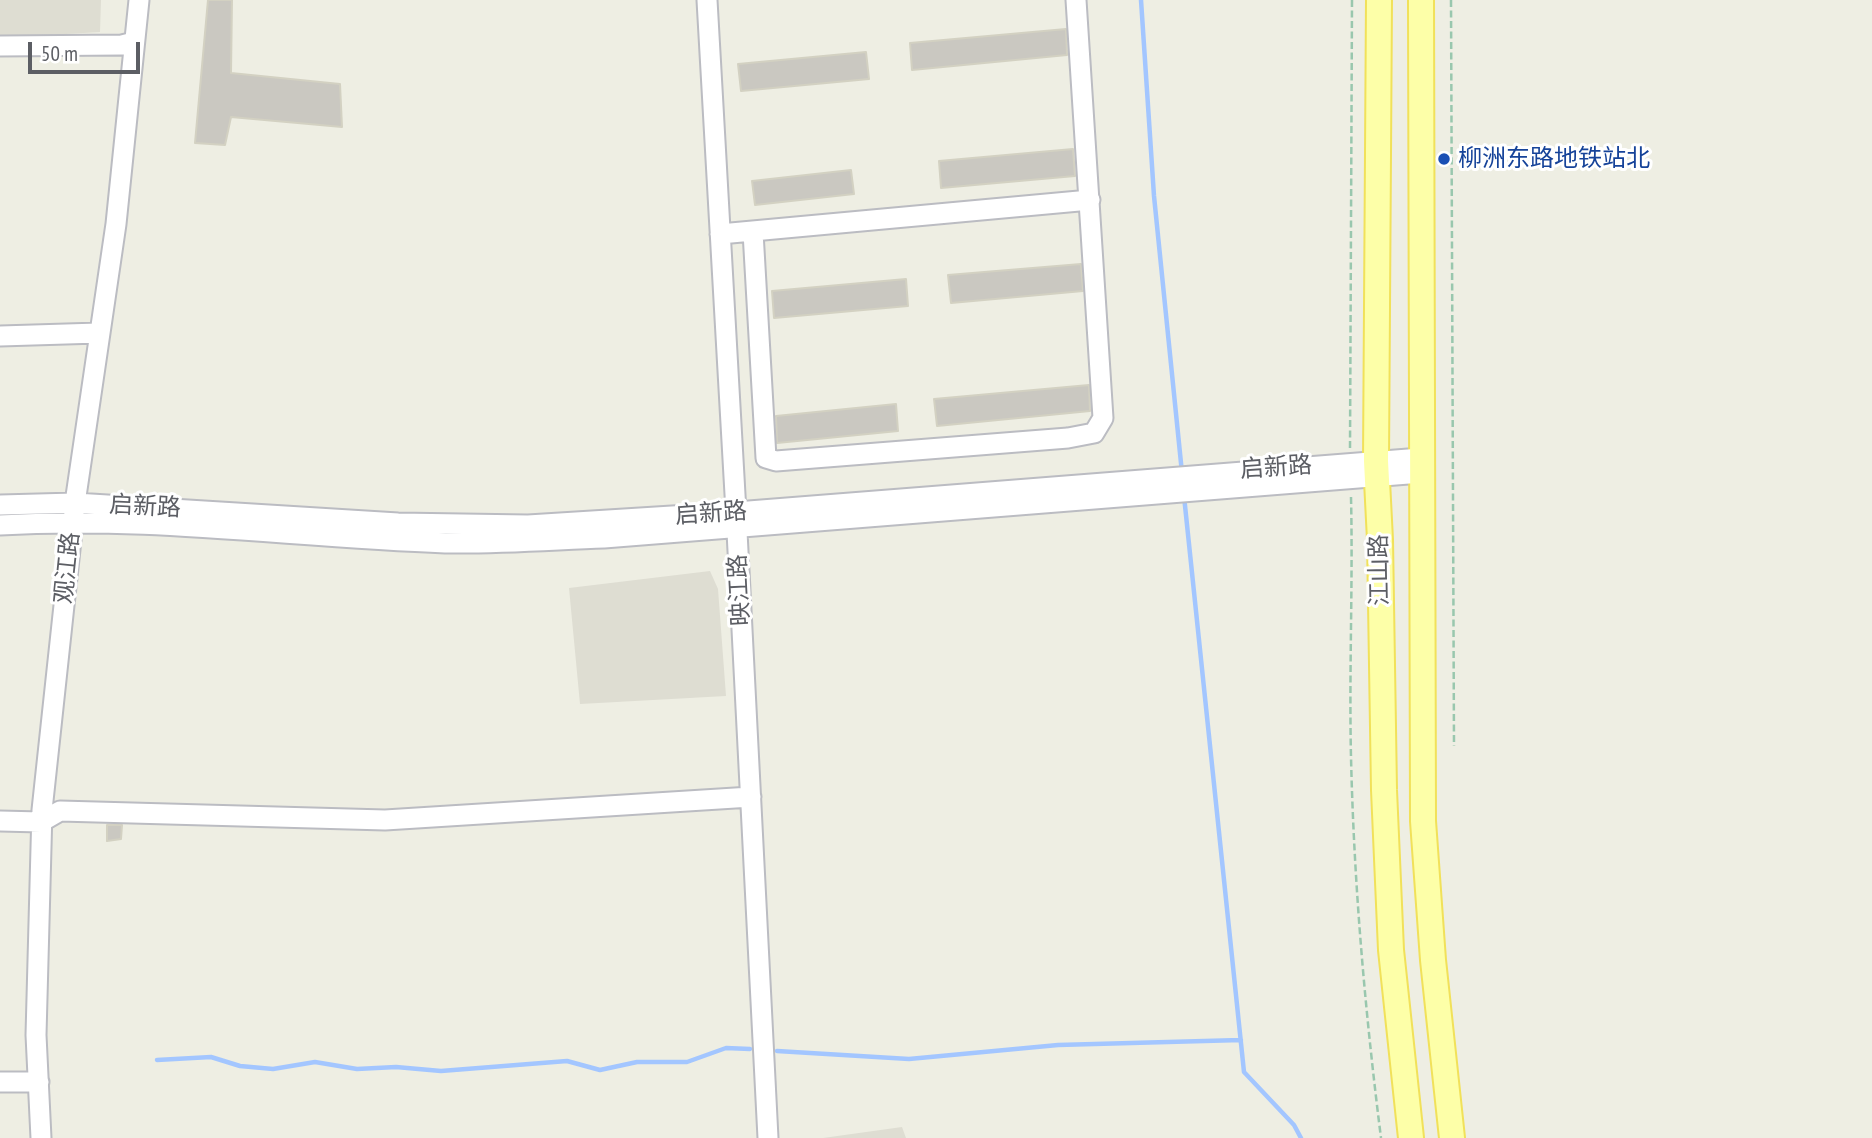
<!DOCTYPE html>
<html>
<head>
<meta charset="utf-8">
<style>
  body { margin:0 }
  #map { position:relative; width:1872px; height:1138px; overflow:hidden; background:#eeeee3; font-family:"PT Sans Narrow",sans-serif }
  canvas { display:block }
  .scale { position:absolute; left:28px; top:42px; width:112px; height:32px; box-sizing:border-box; border:4px solid #5c5e64; border-top:0; padding-left:9px; font-size:21px; line-height:24px; white-space:nowrap; color:#5c5e64; -webkit-text-stroke:5px #fff; paint-order:stroke }
</style>
</head>
<body>
<div id="map">
<canvas width="1872" height="1138"></canvas>
<div class="scale">50 m</div>
</div>
<script>
const c = document.querySelector('canvas').getContext('2d');
c.lineJoin = 'round';
function paint(path, color) { c.fillStyle = color; c.fill(path, 'evenodd'); }
function strokePath(path, color, width, dash) { c.strokeStyle = color; c.lineWidth = width; c.lineCap = dash ? 'butt' : 'round'; c.setLineDash(dash || []); c.stroke(path); }
function label(font, color, halo, rows, align = 'center') {
  c.font = font + ' "PT Sans Narrow","Noto Sans SC",sans-serif'; c.lineWidth = 6; c.setLineDash([]); c.textBaseline = 'middle'; c.strokeStyle = halo; c.fillStyle = color; for (const [text, x, y, turn = 0] of rows) {
    c.save(); c.translate(x, y); c.rotate((+turn || 0) * Math.PI / 180); c.textAlign = isNaN(turn) ? turn : align; if (halo) c.strokeText(text, 0, 0); c.fillText(text, 0, 0); c.restore();
  }
}
paint(new Path2D(`
  M 0,0 L 101,0 L 100,32 L 0,38 Z
  M 710,571 L 718,589 L 726,696 L 580,704 L 569,588 Z
  M 902,1127 L 906,1138 L 823,1138 Z`), '#deddd2');
strokePath(new Path2D(`
  M 1141,0 L 1154,196 L 1182,473
  M 1184,496 L 1244,1072 L 1294,1125 L 1301,1138
  M 777,1051 L 909,1059 L 1058,1045 L 1241,1040
  M 157,1060 L 211,1057 L 240,1066 L 273,1069 L 315,1062 L 357,1069 L 396,1067 L 441,1071 L 567,1061 L 600,1070 L 637,1062 L 687,1062 L 726,1048 L 750,1049`), '#a3c6ff', 4.5);
const building = new Path2D(`
  M 208,0 L 232,0 L 231,73 L 340,84 L 342,127 L 231,117 L 225,145 L 195,143 Z
  M 1066,29 L 1067,55 L 912,70 L 910,43 Z
  M 866,52 L 869,79 L 741,91 L 738,64 Z
  M 1073,149 L 1075,176 L 941,188 L 939,161 Z
  M 851,170 L 854,194 L 755,205 L 752,181 Z
  M 1081,264 L 1083,291 L 951,303 L 948,275 Z
  M 906,279 L 908,306 L 774,318 L 772,291 Z
  M 1089,385 L 1090,411 L 937,426 L 934,399 Z
  M 896,404 L 898,431 L 777,443 L 776,416 Z
  M 107,825 L 122,825 L 121,839 L 107,841 Z`);
paint(building, '#cac8c1');
strokePath(building, '#d3d1c2', 2);
const minor = new Path2D(`
  M 707,0 L 736,512 L 768,1138
  M 0,46 L 122,45 L 134,42
  M 753,232 L 766,458 L 776,461 L 1068,438 L 1094,433 L 1103,418 L 1076,0
  M 720,234 L 1090,200
  M 0,336 L 99,333
  M 0,505 L 75,503 L 398,523 L 528,525 L 736,512 L 1421,458
  M 0,525 C 149,516 296,538 445,543 C 498,544 551,540 604,538 L 1421,473
  M 0,821 L 41,822 L 60,811 L 385,820 L 751,797
  M 0,1082 L 39,1082
  M 41,1138 L 36,1035 L 42,810 L 75,503 L 116,224 L 139,0`);
const major = new Path2D(`
  M 1379,0 L 1376,461 L 1380,540 L 1384,790 L 1391,950 L 1411,1138
  M 1421,0 L 1423,821 L 1433,960 L 1452,1138`);
strokePath(minor, '#bbbcc2', 23);
strokePath(major, '#f1e15a', 28);
strokePath(new Path2D(`
  M 1451,0 L 1454,746
  M 1350,448 L 1352,0
  M 1351,497 C 1353,584 1349,670 1351,757 C 1354,885 1365,1011 1381,1138`), '#99c7ae', 2.5, [7, 3.5]);
strokePath(minor, '#fff', 19);
strokePath(major, '#fdffa8', 24);
for (const [x, y, r, color] of [
  [1444,159,7,"#1a4fb4"]
]) { const dot = new Path2D(); dot.arc(x, y, r, 0, 2 * Math.PI); c.fillStyle = color; c.fill(dot); strokePath(dot, '#fff', 2.5); }
label('24px', '#164399', '#fff', [
  ["柳洲东路地铁站北",1458,159]
], 'left');
label('24px', '#5c5e64', '#fff', [
  ["启新路",1276,468,-4],
  ["启新路",145,507,3],
  ["启新路",711,514,-4],
  ["观江路",68,568,-84],
  ["江山路",1380,570,-91],
  ["映江路",740,590,-93]
]);
</script>
</body>
</html>
